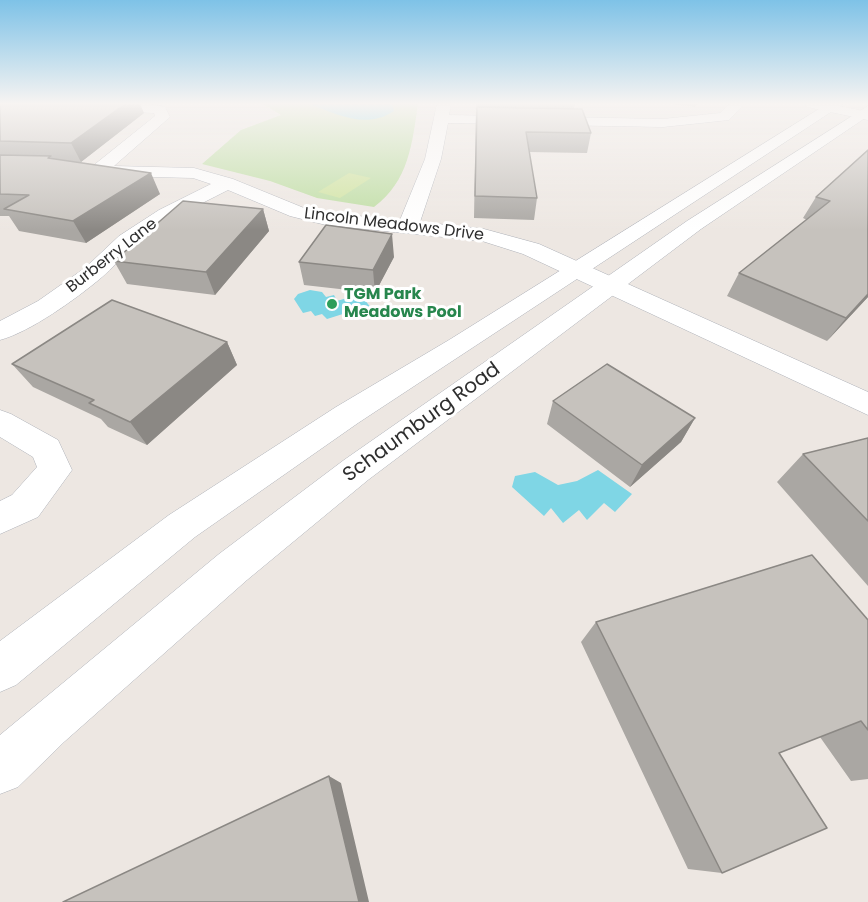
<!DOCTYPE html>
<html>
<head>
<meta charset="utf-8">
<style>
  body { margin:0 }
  canvas { display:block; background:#ede7e2 }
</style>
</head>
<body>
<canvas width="868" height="902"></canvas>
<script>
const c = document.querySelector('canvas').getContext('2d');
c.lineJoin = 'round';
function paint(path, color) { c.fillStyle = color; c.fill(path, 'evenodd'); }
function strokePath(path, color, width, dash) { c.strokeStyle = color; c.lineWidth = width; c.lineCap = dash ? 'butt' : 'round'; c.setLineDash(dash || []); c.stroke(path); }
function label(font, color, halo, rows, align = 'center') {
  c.font = font + ' Poppins,sans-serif'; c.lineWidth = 6; c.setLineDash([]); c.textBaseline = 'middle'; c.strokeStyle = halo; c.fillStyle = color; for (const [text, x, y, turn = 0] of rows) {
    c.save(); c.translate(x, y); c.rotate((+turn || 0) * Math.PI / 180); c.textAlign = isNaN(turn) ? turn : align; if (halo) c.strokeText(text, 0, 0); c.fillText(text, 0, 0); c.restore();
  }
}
paint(new Path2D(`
  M 263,104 L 418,104 C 412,144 409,181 374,207 L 317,198 L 270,181 L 202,164 L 241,130 L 281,115 Z`), '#bfdea4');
paint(new Path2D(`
  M 349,173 L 371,178 L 340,198 L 318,192 Z`), '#d0e4a1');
paint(new Path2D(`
  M 309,104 L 392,104 L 394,111 C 365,130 338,114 309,104 Z
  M 310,290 L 322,292 L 326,297 L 334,295 L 337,301 L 360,294 L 372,309 L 348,317 L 346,313 L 327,319 L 322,314 L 315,316 L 311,311 L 303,313 L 294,299 L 298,294 Z
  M 598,470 L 632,494 L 615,512 L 604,503 L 587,520 L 579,510 L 563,523 L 551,508 L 544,516 L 512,487 L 515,476 L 535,472 L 558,485 L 577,481 Z`), '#7fd6e5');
const street = new Path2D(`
  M 93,104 L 150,104 L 165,107 L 170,117 L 114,166 L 194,168 L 233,179 L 304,208 L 326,213 L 400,220 L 425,159 L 437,104 L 451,104 L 449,115 L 663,119 L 720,113 L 729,104 L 744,104 L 729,120 L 663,127 L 448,123 L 441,159 L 420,222 L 484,229 L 539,244 L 868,392 L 868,415 L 523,254 L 482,241 L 326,225 L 290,216 L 228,190 C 195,207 162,222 134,246 C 122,256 113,268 101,278 C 76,299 30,332 0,340 L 0,321 L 38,301 L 85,268 L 119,236 L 159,210 L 211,184 L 193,178 L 0,173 L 0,163 L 94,165 L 155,116 L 154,113 L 98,110 L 93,109 Z
  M 805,104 L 830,104 L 868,112 L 868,120 L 807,107 Z
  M 0,410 L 11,414 L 58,440 L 72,470 L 38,517 L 0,534 L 0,501 L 12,495 L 37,467 L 33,457 L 0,437 Z`);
const secondary = new Path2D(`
  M 827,104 L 843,104 L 358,423 L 195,537 L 16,685 L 0,692 L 0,641 L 169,515 L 336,407 L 449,340 Z
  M 868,106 L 868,116 L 701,229 L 368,480 L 247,580 L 64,742 L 18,787 L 0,794 L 0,735 L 219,554 L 344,460 L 687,221 Z`);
strokePath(street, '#aeb1b8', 1);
strokePath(secondary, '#aeb1b8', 1);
paint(street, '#fff');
paint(secondary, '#fff');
paint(new Path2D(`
  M 0,104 L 144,113 L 81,162 L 76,162 L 160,194 L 86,243 L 19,231 L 9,216 L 0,216 Z
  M 476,104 L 575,104 L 574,109 L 591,133 L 587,153 L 529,152 L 537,198 L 534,220 L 474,218 Z
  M 673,104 L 698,104 L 695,107 Z
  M 868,150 L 868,297 L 827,341 L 727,296 L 739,273 L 807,220 L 803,218 L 816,197 Z
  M 263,209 L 269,231 L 215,295 L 127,284 L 114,261 Z
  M 394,257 L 375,293 L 304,285 L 299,262 Z
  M 227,342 L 237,365 L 147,445 L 108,427 L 101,419 L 33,387 L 12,364 Z
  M 553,401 L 695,418 L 681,442 L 630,487 L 547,424 Z
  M 868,438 L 868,586 L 777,482 L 803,454 Z
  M 868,620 L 868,779 L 851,781 L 820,737 L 779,753 L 722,873 L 688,869 L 581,642 L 596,622 Z`), '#aaa7a3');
paint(new Path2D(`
  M 125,104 L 140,104 L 144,113 L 81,162 L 71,143 Z
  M 151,173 L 160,194 L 86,243 L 73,221 Z
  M 263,209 L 269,231 L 215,295 L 206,272 Z
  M 392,234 L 394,257 L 375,293 L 373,270 Z
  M 868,294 L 868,297 L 827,341 L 846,318 Z
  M 227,342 L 237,365 L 147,445 L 130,422 Z
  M 695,418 L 681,442 L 630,487 L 642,465 Z
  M 329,776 L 341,783 L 369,902 L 359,902 Z`), '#8b8884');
const building = new Path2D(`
  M 0,104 L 125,104 L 71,143 L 0,141 Z
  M 477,107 L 582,109 L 591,133 L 526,132 L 537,198 L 475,196 Z
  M 868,150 L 868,294 L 846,318 L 739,273 L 830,201 L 816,197 Z
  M 0,155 L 51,156 L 48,158 L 151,173 L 73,221 L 4,209 L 29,195 L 0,194 Z
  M 183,201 L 263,209 L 206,272 L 114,261 Z
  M 326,225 L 392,234 L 373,270 L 299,262 Z
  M 112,300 L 227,342 L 130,422 L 89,403 L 94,400 L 12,364 Z
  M 607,364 L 695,418 L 642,465 L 553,401 Z
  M 868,438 L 868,521 L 803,454 Z
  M 812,555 L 868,620 L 868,730 L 861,721 L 779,753 L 827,828 L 722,873 L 596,622 Z
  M 329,776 L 359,902 L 63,902 Z`);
paint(building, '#c6c2bd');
strokePath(building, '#8b8884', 1.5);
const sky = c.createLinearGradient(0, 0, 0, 230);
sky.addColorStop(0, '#7ec2e7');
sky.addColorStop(0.45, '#f7f4f2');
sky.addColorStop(1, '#f7f4f200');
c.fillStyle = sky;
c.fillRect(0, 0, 868, 230);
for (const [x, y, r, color] of [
  [332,304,6,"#2e9e5b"]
]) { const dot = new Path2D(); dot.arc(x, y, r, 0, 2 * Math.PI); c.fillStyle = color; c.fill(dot); strokePath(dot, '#fff', 2); }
label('16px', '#2e2e2e', '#fff', [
  ["Lincoln Meadows Drive",394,225,7],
  ["Burberry Lane",112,256,-38]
]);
label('bold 16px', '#27864d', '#fff', [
  ["TGM Park",344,295],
  ["Meadows Pool",344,313]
], 'left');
label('20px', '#2e2e2e', '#fff', [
  ["Schaumburg Road",422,423,-36]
]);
</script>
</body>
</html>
